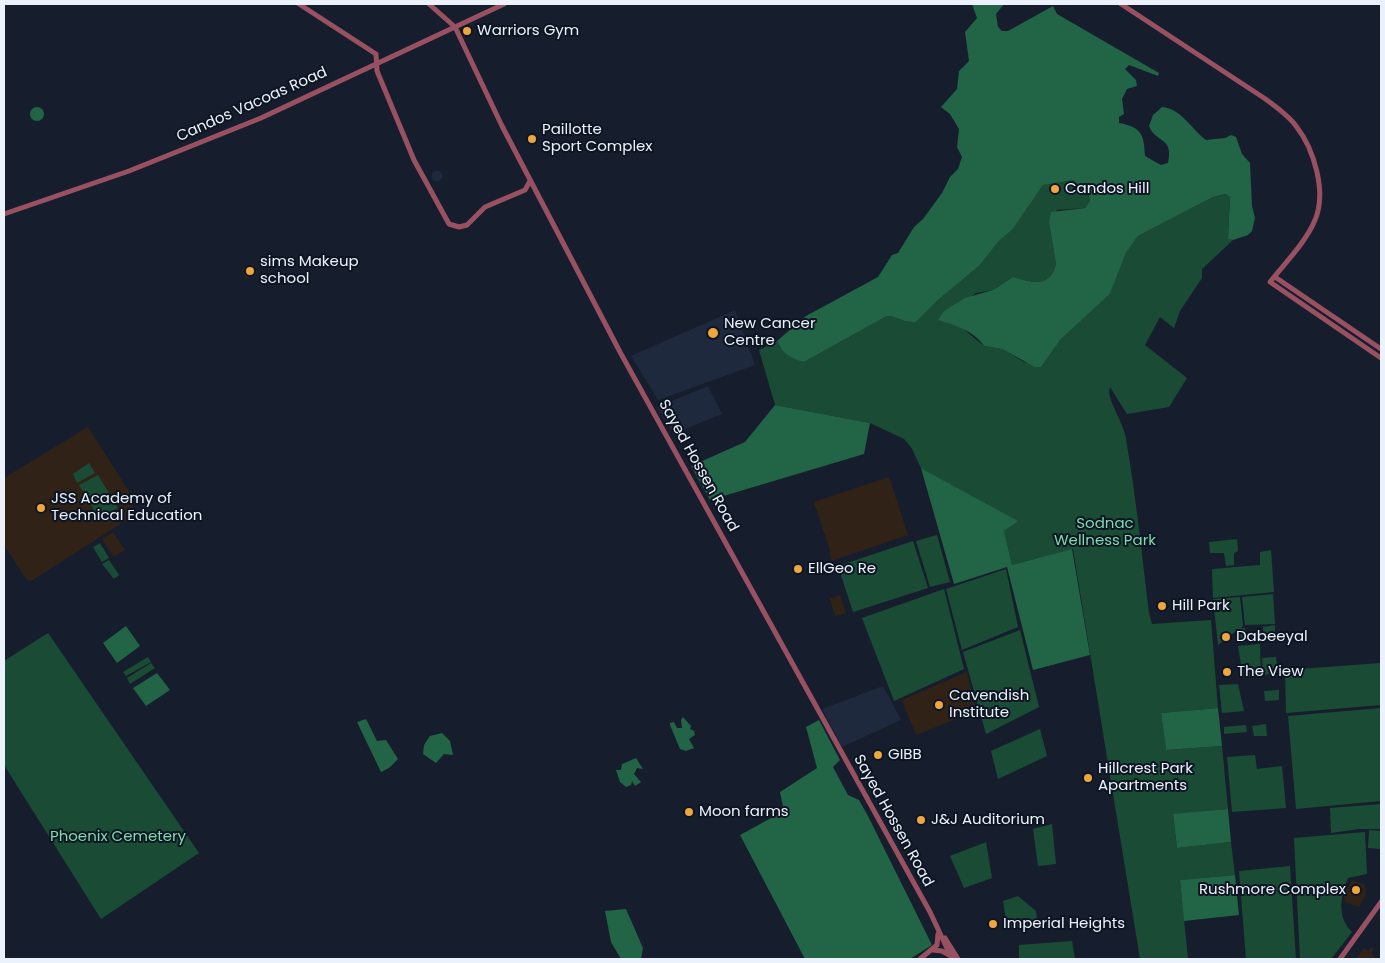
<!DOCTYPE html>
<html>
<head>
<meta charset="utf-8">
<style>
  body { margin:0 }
  #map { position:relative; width:1385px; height:963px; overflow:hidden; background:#161e2d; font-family:Poppins,sans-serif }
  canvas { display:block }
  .frame { position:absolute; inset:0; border:5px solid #ecf2fc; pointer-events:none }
</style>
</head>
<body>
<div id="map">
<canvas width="1385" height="963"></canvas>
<div class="frame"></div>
</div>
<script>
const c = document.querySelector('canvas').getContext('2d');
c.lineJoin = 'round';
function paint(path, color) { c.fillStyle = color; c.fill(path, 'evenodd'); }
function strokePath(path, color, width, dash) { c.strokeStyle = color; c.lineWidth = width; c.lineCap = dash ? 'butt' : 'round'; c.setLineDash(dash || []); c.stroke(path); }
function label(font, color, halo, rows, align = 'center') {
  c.font = font + ' Poppins,sans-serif'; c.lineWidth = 4; c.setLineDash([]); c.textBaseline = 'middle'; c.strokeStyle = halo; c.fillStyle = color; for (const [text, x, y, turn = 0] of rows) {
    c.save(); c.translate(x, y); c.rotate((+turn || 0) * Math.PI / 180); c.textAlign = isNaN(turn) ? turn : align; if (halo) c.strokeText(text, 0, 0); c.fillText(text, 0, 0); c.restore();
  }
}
paint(new Path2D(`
  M431.5 176a5.5 5.5 0 1 1 11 0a5.5 5.5 0 1 1-11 0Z
  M 735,310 L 755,365 L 658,400 L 631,356 Z
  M 708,386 L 722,414 L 673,434 L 657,407 Z
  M 883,686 L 901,720 L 842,747 L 822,709 Z`), '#1e293d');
paint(new Path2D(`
  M 253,264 L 258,273 L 246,279 L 242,269 Z
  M 88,427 L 130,493 L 133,505 L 132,510 L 125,521 L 31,581 L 27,580 L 4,545 L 4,478 Z
  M 889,477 L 908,535 L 831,561 L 829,547 L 814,502 Z
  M 113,532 L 125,550 L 113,557 L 102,539 Z
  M 840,595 L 846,613 L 835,616 L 830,599 Z
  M 967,672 L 976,711 L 916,735 L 902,700 Z
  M 1352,880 L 1365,885 L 1366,894 L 1359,907 L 1345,902 L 1344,896 Z
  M 1371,947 L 1374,949 L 1371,953 L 1377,959 L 1356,959 L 1364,948 L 1368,951 Z`), '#312217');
paint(new Path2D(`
  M 1067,179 C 1080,180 1087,189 1090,201 L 1085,208 L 1057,210 L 1049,223 L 1056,264 C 1050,289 1031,282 1013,277 L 993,290 L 976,293 L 939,320 L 961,327 L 984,346 L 1002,349 L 1024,362 L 1041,367 L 1061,339 L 1110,294 L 1126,253 L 1138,236 L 1213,197 L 1225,194 L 1230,197 L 1228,239 L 1233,240 L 1202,269 L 1202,278 L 1180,311 L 1174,328 L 1160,317 L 1145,345 L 1187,378 L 1169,407 L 1127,414 L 1110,387 L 1109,392 C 1111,407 1123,421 1126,439 C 1136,497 1142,555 1149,613 L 1152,624 L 1211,620 L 1218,708 L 1161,713 L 1166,750 L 1222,746 L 1228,809 L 1173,815 L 1177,848 L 1231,842 L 1235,875 L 1180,880 L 1188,959 L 1140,959 L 1073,549 L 1012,565 L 1004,531 L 1017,521 L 921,468 L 911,447 L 904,439 L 870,423 L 775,405 L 759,350 L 777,341 L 779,347 L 804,362 L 887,316 C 898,316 902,323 916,322 L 938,300 L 979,266 L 999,241 L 1013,229 L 1043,185 Z
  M 89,463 L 95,473 L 77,483 L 73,474 Z
  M 98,475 L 118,508 L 99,518 L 79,485 Z
  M 937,535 L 950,582 L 930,587 L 916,541 Z
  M 1237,539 L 1238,551 L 1234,553 L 1234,565 L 1226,566 L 1224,553 L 1210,553 L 1209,542 Z
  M 913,541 L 928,588 L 853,612 L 838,566 Z
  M 100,543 L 109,558 L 102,562 L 93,547 Z
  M 1271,550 L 1274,592 L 1213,598 L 1212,569 L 1260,565 L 1260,552 Z
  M 109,560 L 119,575 L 114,579 L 102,564 Z
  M 1006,569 L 1018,627 L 962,650 L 946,589 Z
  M 944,589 L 964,669 L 894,701 L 862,618 Z
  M 1273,594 L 1275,624 L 1245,625 L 1242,597 Z
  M 1240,597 L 1243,626 L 1241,628 L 1245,628 L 1247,640 L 1237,641 L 1236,631 L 1218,645 L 1213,599 Z
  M 1275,625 L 1275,637 L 1264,638 L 1263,627 Z
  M 1020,630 L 1039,707 L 986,734 L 963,652 Z
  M 48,633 L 199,853 L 101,919 L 4,765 L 4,661 Z
  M 1260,644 L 1261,675 L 1243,677 L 1238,646 Z
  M 148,657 L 151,662 L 126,676 L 123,672 Z
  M 1276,657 L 1278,673 L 1263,675 L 1262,658 Z
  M 151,663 L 155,668 L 130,684 L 127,678 Z
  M 1381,663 L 1381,705 L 1286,713 L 1285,670 Z
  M 1238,684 L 1244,711 L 1222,713 L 1219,685 Z
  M 1279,690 L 1279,700 L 1265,701 L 1264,691 Z
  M 1381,708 L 1381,801 L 1296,809 L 1288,716 Z
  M 1266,724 L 1267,736 L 1254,736 L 1252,726 Z
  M 1246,725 L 1247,732 L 1224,734 L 1224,727 Z
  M 1040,729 L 1047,756 L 998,779 L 991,751 Z
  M 1255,755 L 1257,769 L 1282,766 L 1286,808 L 1232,812 L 1227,757 Z
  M 1381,804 L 1381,829 L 1359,829 L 1331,833 L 1330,808 Z
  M 1052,824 L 1056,864 L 1038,866 L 1033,829 Z
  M 1369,830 L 1381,831 L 1381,849 L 1368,848 Z
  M 1365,832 L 1367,874 L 1348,878 C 1340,897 1337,917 1352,932 L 1331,959 L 1300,959 L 1294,838 Z
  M 986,842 L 992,878 L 964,888 L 950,856 Z
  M 1290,866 L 1296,959 L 1246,959 L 1239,871 Z
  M 1018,896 L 1036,911 L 1038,925 L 1007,928 L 1003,901 Z
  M 1072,941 L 1075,959 L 1019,959 L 1019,945 Z`), '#1a4c35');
paint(new Path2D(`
  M 972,4 L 1004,4 L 996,14 L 998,27 L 1002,31 L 1008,31 L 1053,6 L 1057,14 L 1159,73 L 1158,76 L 1129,65 L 1125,69 L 1136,80 L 1137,86 L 1127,89 L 1122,99 L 1124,114 L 1119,117 L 1119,123 C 1142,127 1144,135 1145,156 L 1161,165 L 1168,163 C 1174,136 1156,144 1149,126 L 1153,115 L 1162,107 C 1182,109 1191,129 1206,140 L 1225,138 L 1231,135 L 1236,137 L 1242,154 L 1250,163 L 1252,206 L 1255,218 L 1252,231 L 1248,235 L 1233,240 L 1228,239 L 1230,197 L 1225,194 L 1213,197 L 1138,236 L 1126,253 L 1110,294 L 1061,339 L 1041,367 L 1035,367 L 1002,349 L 984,346 C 974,331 955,325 938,320 L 944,311 L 965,298 L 993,290 L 1013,277 C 1031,282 1050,289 1056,264 L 1049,223 L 1051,212 L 1085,208 L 1090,201 L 1088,192 L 1073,180 L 1043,185 L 1013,229 L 999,241 L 979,266 L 938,300 L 916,322 C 902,323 898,316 887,316 L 804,362 C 793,359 781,353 777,341 L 806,316 L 878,277 L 892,255 L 898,253 L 914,227 L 923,219 L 942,193 L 950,177 L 958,169 L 962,157 L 957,147 L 959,129 L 950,114 L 941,107 L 957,89 L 959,71 L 969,61 L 965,32 L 977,18 Z
  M30 114a7 7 0 1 1 14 0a7 7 0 1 1-14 0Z
  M 775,405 L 870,423 L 864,454 L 710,500 L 691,466 L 745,442 Z
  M 921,468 L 1018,521 L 1004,531 L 1012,565 L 1072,549 L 1090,655 L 1033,670 L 1007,567 L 954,584 Z
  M 126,626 L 140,646 L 117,663 L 103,643 Z
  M 157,673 L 170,690 L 146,706 L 133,688 Z
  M 1218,708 L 1222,746 L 1166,750 L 1161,713 Z
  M 683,717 L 691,726 L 690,729 L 694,731 L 695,735 L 689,739 L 694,748 L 686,751 L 680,749 L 670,725 L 670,723 L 674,722 L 677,728 L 682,728 L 681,720 Z
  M 366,719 L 377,741 L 386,740 L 398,759 L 389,768 L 381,772 L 357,722 Z
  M 819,720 L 840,760 L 833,767 L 848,795 L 859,800 L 868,816 L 932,945 L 910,959 L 805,959 L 740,835 L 784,811 L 780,792 L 817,768 L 806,727 Z
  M 442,733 L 450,741 L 453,755 L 444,754 L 436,763 L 423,754 L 424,745 L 430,736 Z
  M 636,758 L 643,769 L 637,768 L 634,774 L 641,782 L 635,786 L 632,781 L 631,785 L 626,787 L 620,782 L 616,770 L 621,770 L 622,764 Z
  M 1228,809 L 1231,842 L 1177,848 L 1173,814 Z
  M 1235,875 L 1239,915 L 1184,921 L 1180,880 Z
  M 626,909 L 643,948 L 641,959 L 621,959 L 611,942 L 605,911 Z`), '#226446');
strokePath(new Path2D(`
  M 299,4 L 376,54 L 377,71 L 414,160 L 449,224 L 459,227 L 467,225 L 485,207 L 525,190 L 530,181
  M 429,4 L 455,27 L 502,126 L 620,352 L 930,912 L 952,959
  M 1121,4 L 1264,98 C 1276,107 1288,115 1296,126 C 1314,149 1327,192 1315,220 C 1306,242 1285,263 1270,282 L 1381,358
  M 4,214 L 129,171 L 261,118 L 504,4
  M 1275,277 L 1381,349
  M 945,938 L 958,959
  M 933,950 L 942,951 L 949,955
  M 920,959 L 937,945 L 938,934
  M 1340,959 L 1381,902`), '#995161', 5);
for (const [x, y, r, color] of [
  [467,31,5,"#f0a63e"],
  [532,139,5,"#f0a63e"],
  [1055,189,5,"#f0a63e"],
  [250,271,5,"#f0a63e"],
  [713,333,6,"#f0a63e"],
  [41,508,5,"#f0a63e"],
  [798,569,5,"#f0a63e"],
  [1162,606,5,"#f0a63e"],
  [1226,637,5,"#f0a63e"],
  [1227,672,5,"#f0a63e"],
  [939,705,5,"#f0a63e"],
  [878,755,5,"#f0a63e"],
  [1088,778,5,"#f0a63e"],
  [689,812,5,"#f0a63e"],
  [921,820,5,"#f0a63e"],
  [1356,890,5,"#f0a63e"],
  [993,924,5,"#f0a63e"]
]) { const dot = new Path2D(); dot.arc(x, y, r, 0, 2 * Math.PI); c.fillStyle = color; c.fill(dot); strokePath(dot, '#0d1523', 2); }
label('15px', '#ecf2fc', '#0d1523', [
  ["Warriors Gym",477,31],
  ["Paillotte",542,130],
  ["Sport Complex",542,147],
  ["Candos Hill",1065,189],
  ["sims Makeup",260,262],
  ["school",260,279],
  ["New Cancer",724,324],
  ["Centre",724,341],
  ["JSS Academy of",51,499],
  ["Technical Education",51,516],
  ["EllGeo Re",808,569],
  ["Hill Park",1172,606],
  ["Dabeeyal",1236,637],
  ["The View",1237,672],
  ["Cavendish",949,696],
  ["Institute",949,713],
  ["GIBB",888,755],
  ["Hillcrest Park",1098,769],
  ["Apartments",1098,786],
  ["Moon farms",699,812],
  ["J&J Auditorium",931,820],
  ["Rushmore Complex",1346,890,"right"],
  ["Imperial Heights",1003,924]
], 'left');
label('15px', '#ecf2fc', '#0d1523', [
  ["Candos Vacoas Road",252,105,-24],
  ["Sayed Hossen Road",698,466,61],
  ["Sayed Hossen Road",893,821,61]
]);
label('15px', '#7edbab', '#0d1523', [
  ["Sodnac",1105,524],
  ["Wellness Park",1105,541],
  ["Phoenix Cemetery",118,837]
]);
</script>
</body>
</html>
